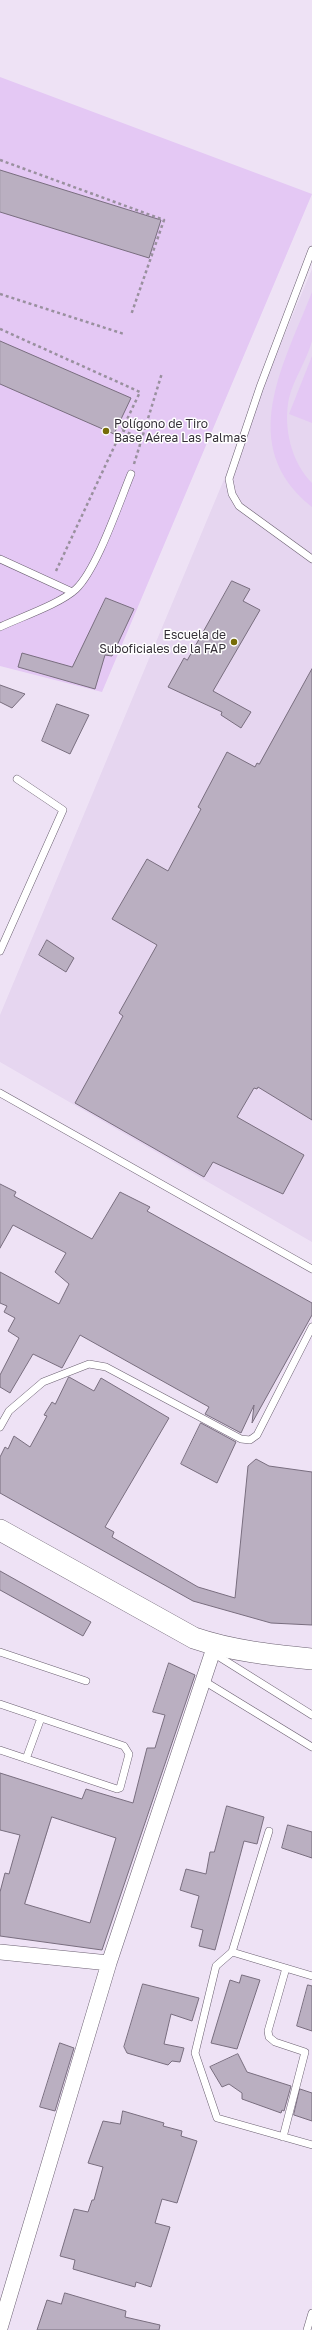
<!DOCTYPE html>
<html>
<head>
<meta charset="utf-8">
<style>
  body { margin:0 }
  canvas { display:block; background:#eee2f5 }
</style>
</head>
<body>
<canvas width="312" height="2330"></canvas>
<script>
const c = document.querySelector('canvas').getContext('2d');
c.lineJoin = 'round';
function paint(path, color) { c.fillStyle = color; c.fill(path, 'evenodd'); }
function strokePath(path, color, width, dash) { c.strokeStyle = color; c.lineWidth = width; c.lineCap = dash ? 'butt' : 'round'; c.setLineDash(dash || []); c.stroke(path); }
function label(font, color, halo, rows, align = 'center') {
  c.font = font + ' "Golos Text",sans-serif'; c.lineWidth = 3; c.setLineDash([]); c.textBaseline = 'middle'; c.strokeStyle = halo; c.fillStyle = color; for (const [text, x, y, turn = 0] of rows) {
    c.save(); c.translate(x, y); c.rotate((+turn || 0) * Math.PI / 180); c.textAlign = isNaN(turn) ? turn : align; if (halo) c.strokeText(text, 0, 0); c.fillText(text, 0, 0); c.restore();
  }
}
paint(new Path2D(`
  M 312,269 L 312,1242 L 0,1062 L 0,1015 Z`), '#e6d6f0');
paint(new Path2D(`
  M 0,77 L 312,194 L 102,692 L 0,666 Z
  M 312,292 C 312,307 312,326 312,341 C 307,360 294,378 289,398 C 283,427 291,462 312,483 L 312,507 C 235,446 284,364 312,292 Z
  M 312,356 L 312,423 L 289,414 Z`), '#e4c8f4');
const building = new Path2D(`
  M 0,170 L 161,220 L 149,258 L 0,212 Z
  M 0,341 L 131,398 L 114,434 L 0,384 Z
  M 232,581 L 250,589 L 243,601 L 260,610 L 213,691 L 251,712 L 241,728 L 221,715 L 222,712 L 168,687 L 184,658 L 187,660 Z
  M 106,598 L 134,609 L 112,656 L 105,655 L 95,689 L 18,667 L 22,653 L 72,667 Z
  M 312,669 L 312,1120 L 258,1087 L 257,1089 L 254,1088 L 237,1117 L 304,1155 L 283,1194 L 213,1162 L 204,1177 L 75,1103 L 123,1016 L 119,1013 L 157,945 L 112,919 L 147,859 L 168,871 L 201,809 L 198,807 L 227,752 L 255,767 L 257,763 L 259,764 Z
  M 0,685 L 25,694 L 12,708 L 0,702 Z
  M 57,704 L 89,715 L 70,754 L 42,741 Z
  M 47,940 L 74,958 L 66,972 L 39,955 Z
  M 0,1184 L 16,1192 L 14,1196 L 92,1239 L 120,1192 L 150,1207 L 147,1211 L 312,1303 L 312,1315 L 252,1423 L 254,1405 L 241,1433 L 205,1414 L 209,1407 L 80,1335 L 62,1368 L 33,1354 L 10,1393 L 0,1387 L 0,1375 L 19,1338 L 8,1331 L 15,1318 L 4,1312 L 7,1306 L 0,1303 L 0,1272 L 59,1304 L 69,1284 L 55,1272 L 66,1253 L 13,1225 L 0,1248 Z
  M 69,1377 L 94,1391 L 101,1378 L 169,1418 L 105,1527 L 114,1532 L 112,1537 L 198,1587 L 235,1598 L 248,1466 L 256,1459 L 269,1466 L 312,1472 L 312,1625 L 271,1623 L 193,1601 L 0,1493 L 0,1457 L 5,1447 L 8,1449 L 14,1436 L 30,1447 L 47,1416 L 44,1415 L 52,1402 L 55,1404 Z
  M 201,1423 L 236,1442 L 217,1483 L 181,1464 Z
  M 0,1571 L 91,1622 L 83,1636 L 0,1590 Z
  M 169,1663 L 195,1675 L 102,1950 L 0,1936 L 0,1892 L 5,1873 L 9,1874 L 20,1835 L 0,1830 L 0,1773 L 82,1799 L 86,1789 L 133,1803 L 147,1748 L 155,1748 L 165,1715 L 153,1712 ZM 52,1817 L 116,1838 L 90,1923 L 25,1904 Z
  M 227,1806 L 264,1817 L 257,1844 L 244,1841 L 215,1950 L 199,1946 L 203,1930 L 191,1927 L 199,1896 L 180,1890 L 186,1869 L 206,1874 L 210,1852 L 214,1852 Z
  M 288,1825 L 312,1832 L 312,1858 L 282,1848 Z
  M 242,1975 L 260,1980 L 237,2049 L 211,2043 L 230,1980 L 239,1983 Z
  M 143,1984 L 199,1998 L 192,2021 L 171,2014 L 164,2044 L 184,2048 L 180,2062 L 172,2061 L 168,2065 L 127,2053 L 124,2047 Z
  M 308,1985 L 312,1986 L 312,2031 L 297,2026 Z
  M 60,2043 L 74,2048 L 55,2111 L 40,2107 Z
  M 238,2054 L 247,2072 L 291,2086 L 284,2111 L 282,2110 L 281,2113 L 242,2099 L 242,2093 L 229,2084 L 222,2087 L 210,2067 Z
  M 300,2089 L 312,2093 L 312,2121 L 294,2115 Z
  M 123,2111 L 164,2123 L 163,2126 L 182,2131 L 181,2136 L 197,2141 L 177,2203 L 162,2199 L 155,2223 L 170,2227 L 151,2287 L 136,2282 L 135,2287 L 73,2269 L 75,2260 L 60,2256 L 74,2209 L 88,2212 L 92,2200 L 94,2200 L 103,2167 L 88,2163 L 103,2121 L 120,2124 Z
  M 65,2293 L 126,2311 L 125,2317 L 160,2325 L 159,2330 L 37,2330 L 47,2300 L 61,2304 Z`);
paint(building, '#baafc1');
strokePath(building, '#796e7f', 1);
const lane = new Path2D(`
  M 312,250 L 260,387 L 229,479 L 232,494 L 239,506 L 312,559
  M 0,559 L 72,592
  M 0,627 C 21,617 60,604 76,589 C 97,569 119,503 131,474
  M 0,951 L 63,810 L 17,779
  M 0,1093 L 312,1269
  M 0,1427 L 9,1411 L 43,1382 L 89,1364 L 106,1367 L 241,1439 L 250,1440 L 257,1435 L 312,1327
  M 0,1652 L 86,1681
  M 213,1653 L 312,1715
  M 204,1681 L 312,1747
  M 0,1704 L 124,1746 L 129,1754 L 120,1788 L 117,1789 L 0,1750
  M 26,1759 L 41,1718
  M 269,1831 L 232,1952 L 216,1966 L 195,2053 L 217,2118 L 312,2145
  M 232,1952 L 312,1976
  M 283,2137 L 305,2052 L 275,2042 L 269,2037 L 268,2031 L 286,1968
  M 307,2330 L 312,2313`);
const street = new Path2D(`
  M 0,1952 L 109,1963
  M 0,2328 L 109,1963 L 215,1645`);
const secondary = new Path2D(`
  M 0,1530 L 194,1638 C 232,1651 272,1655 312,1659`);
strokePath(lane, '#6b6071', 8);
strokePath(street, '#6b6071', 16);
strokePath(secondary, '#6b6071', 22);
strokePath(new Path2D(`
  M 0,160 L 164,220 L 131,315
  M 0,294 L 124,334
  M 0,329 L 140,392 L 122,430
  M 134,464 L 162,373
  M 56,571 L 122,430 L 142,439`), '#99909e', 2.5, [3, 3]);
strokePath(lane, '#fff', 7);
strokePath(street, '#fff', 15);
strokePath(secondary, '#fff', 21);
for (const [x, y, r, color] of [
  [106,431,4,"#766c08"],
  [234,642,4,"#766c08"]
]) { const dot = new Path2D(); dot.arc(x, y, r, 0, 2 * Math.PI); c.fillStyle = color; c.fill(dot); strokePath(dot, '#fff', 1.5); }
label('12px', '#353038', '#fff', [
  ["Polígono de Tiro",114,424],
  ["Base Aérea Las Palmas",114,438],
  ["Escuela de",226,635,"right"],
  ["Suboficiales de la FAP",226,649,"right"]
], 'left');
</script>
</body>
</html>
